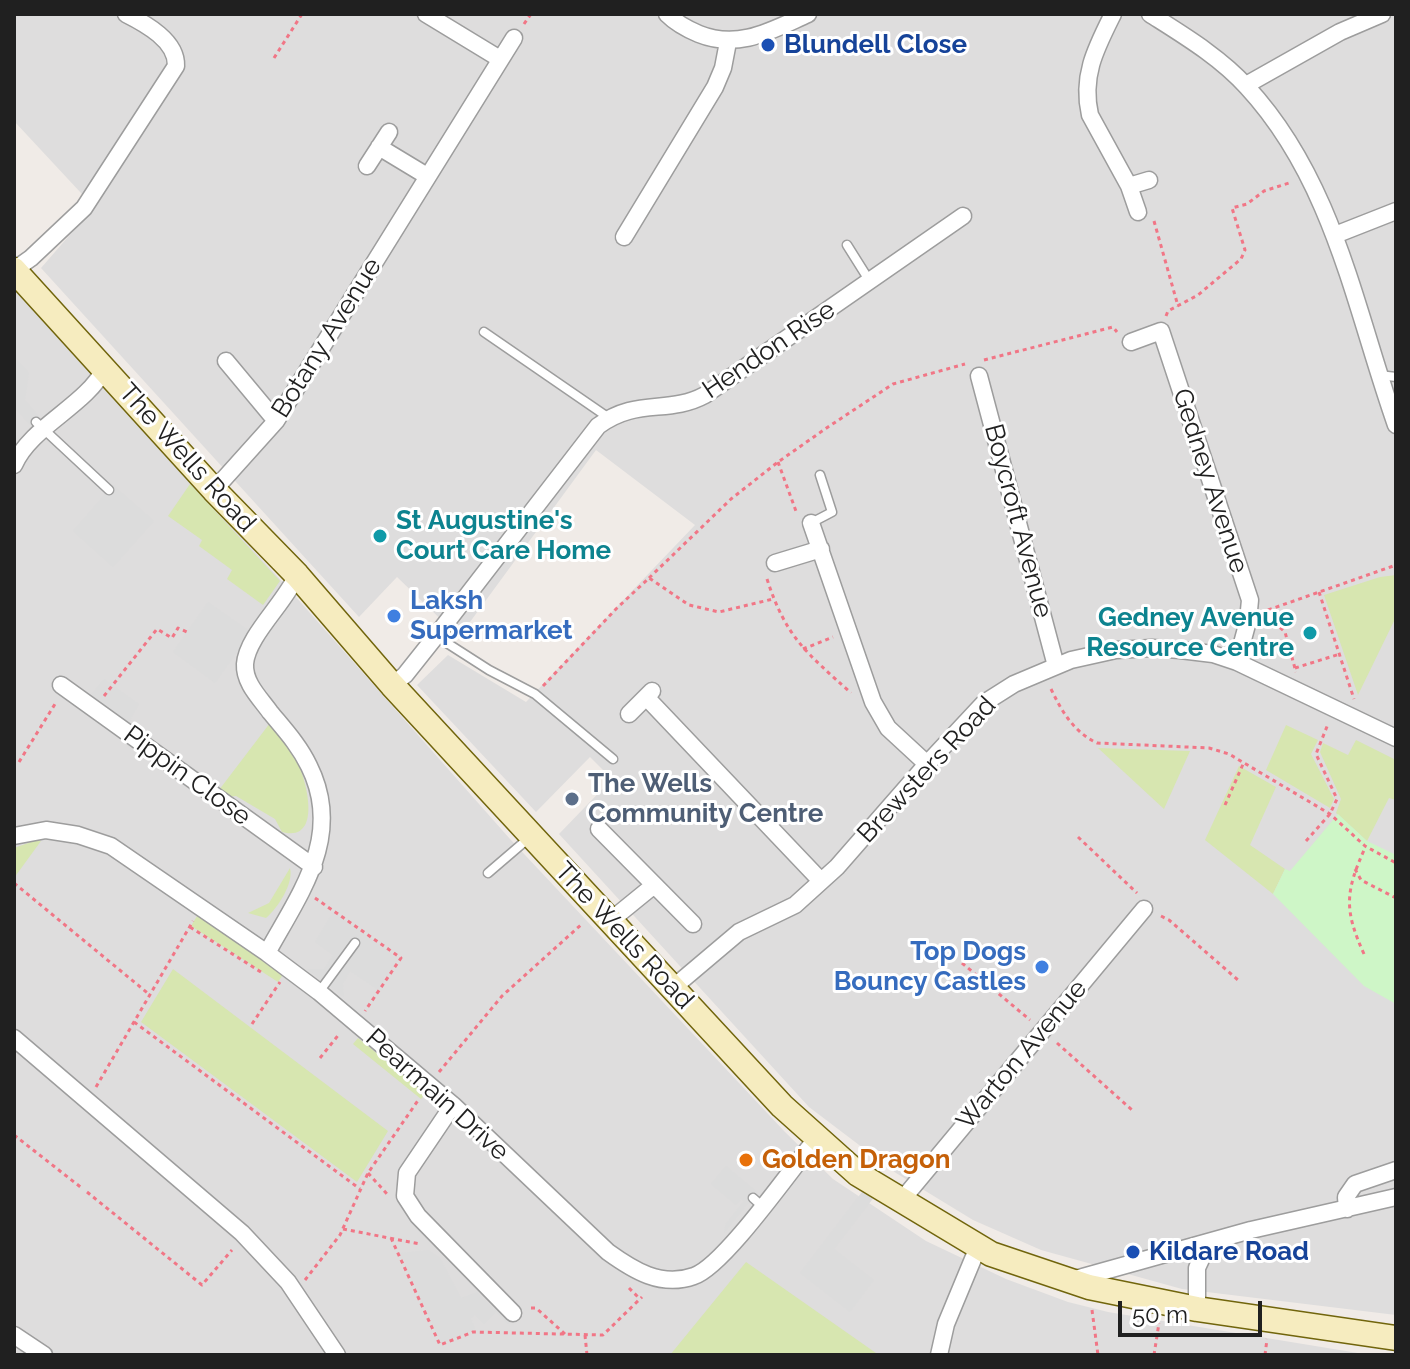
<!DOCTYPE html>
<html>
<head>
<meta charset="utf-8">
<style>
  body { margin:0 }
  #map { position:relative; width:1410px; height:1369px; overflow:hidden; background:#f0ebe7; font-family:Raleway,sans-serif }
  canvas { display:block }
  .frame { position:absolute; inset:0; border:16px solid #202020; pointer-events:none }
  .scale { position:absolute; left:1118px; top:1301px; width:144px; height:36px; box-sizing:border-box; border:4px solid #202020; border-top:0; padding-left:10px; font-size:24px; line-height:28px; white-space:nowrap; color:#202020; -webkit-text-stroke:6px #fff; paint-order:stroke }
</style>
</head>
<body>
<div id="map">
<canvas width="1410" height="1369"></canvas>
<div class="frame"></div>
<div class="scale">50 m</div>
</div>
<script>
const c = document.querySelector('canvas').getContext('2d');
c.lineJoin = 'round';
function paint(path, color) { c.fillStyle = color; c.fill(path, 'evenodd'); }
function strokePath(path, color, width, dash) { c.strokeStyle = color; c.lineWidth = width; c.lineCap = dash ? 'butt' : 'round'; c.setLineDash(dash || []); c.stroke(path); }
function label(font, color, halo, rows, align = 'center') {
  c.font = font + ' Raleway,sans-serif'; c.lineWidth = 6; c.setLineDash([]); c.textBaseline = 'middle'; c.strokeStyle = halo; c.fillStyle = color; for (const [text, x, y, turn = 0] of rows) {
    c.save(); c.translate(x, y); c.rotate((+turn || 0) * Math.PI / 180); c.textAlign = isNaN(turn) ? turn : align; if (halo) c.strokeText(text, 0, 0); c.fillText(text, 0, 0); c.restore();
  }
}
paint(new Path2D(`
  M 14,14 L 1396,14 L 1396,1315 L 1182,1289 L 1041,1250 L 973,1220 L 896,1173 L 809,1107 L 559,834 L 612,779 L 590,757 L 536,812 L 417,685 L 448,655 L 526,702 L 695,525 L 596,450 L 459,637 L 397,577 L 359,617 L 41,268 L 94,207 L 14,121 Z
  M 14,289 L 287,587 L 510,839 L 785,1132 L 833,1179 L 926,1241 L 1006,1279 L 1068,1302 L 1108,1312 L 1370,1355 L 14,1355 Z`), '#dedddd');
paint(new Path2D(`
  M 190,484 L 280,581 L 263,605 L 227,579 L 232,570 L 199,546 L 202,540 L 168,516 Z
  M 1396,575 L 1396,617 L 1358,695 L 1324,595 L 1380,577 Z
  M 270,723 C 278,734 289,746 296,759 C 307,780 323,843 282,832 L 275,819 L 236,796 L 228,797 L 219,790 Z
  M 1286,725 L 1318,740 L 1311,754 L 1334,799 L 1330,808 L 1266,770 Z
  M 1356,740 L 1396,760 L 1396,800 L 1389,798 L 1367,841 L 1336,813 L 1341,799 L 1320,752 L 1323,743 L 1348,755 Z
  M 1098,748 L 1190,751 L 1164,809 Z
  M 1239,766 L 1276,787 L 1250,845 L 1285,869 L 1273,894 L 1205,840 Z
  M 34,841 L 41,841 L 14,878 L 14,848 Z
  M 290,868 C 294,883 278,908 266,918 L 248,913 L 269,903 Z
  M 197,916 L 284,973 L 278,982 L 191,926 Z
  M 173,969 L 388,1131 L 357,1182 L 141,1022 Z
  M 358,1038 L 426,1093 L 421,1099 L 353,1044 Z
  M 746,1262 L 876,1353 L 885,1355 L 670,1355 Z`), '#d7e6b0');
paint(new Path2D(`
  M 1338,814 L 1367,841 L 1396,855 L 1396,1004 L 1364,986 L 1273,894 L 1285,869 L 1290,871 Z`), '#cef6c7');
paint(new Path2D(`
  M 14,357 L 29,373 L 25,400 L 41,419 L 31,426 L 14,407 Z
  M 113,485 L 154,521 L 113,567 L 73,531 Z
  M 208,602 L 251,632 L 215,683 L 173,652 Z
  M 104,679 L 139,704 L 130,720 L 132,726 L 91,695 Z
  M 333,912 L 399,959 L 378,990 L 350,971 L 343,984 L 344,997 L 307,969 L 324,969 L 333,955 L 315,942 Z
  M 726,1166 L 757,1192 L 724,1233 L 725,1225 L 744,1201 L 741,1199 L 736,1205 L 711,1184 Z
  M 865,1188 L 875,1196 L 834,1249 L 874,1280 L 850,1312 L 800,1273 Z
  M 428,1250 L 440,1258 L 461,1298 L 477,1292 L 494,1310 L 509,1295 L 522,1310 L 508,1324 L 496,1312 L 484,1324 L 475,1315 L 471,1318 L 475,1329 L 442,1343 L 399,1253 Z`), '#dcdcdc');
const lane = new Path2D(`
  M 847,245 L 869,280
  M 484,332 L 609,418
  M 1379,375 L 1396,377
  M 36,422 L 109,490
  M 811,523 L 832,512 L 820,475
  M 436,636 L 489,670 L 535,694 L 613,759
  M 488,873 L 530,837
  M 319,992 L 355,943
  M 753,1198 L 762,1206`);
const street = new Path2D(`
  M 426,14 L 500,59
  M 667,14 C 676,23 687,29 699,34 C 739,50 772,30 808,14
  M 1113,14 C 1096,48 1081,76 1090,115 L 1129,186 L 1138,212
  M 1150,14 C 1183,35 1220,57 1247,87 C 1334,181 1355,309 1396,425
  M 1246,85 L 1340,32 L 1382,14
  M 379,147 L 427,176
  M 367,166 L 389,132
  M 1129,186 L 1149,180
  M 1335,235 L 1396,211
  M 624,237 L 715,87 L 723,68 L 728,42
  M 14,270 L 31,258 L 84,208 L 176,66 C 177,41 146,24 126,14
  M 1131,342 L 1161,331 L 1250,600 L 1248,621 L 1237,662
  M 226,361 L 276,421
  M 979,376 L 1056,666
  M 14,465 C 31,426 86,406 105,368
  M 214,490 L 276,421 L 514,38
  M 811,523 L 873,702 L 888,728 L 927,764
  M 775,563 L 821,549
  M 61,685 L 314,867
  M 392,685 L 405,675 L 436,636 L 598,426 C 637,397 668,415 705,395 L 963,216
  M 646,697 L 821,881
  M 629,714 L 652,691
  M 599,829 L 693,924
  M 14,836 L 46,830 L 78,835 L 111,846 L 267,953 L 319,992 L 453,1105 L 608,1252 C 633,1270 661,1288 694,1276 C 724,1266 792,1168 816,1139
  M 610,921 L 653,886
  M 267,953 C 300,893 344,836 309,766 C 299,745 284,729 270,712 C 260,698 244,683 245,664 C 247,636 285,603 297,575
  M 675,991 L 681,981 L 739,932 L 795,905 L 837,867 L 927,764 L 984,703 L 1014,684 L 1071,660 L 1116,650 L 1152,648 L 1180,650 L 1213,654 L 1237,662 L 1396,738
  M 14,1038 L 242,1233 L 288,1282 L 337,1355
  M 453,1105 L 407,1173 L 405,1196 L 418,1216 L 513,1313
  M 901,1201 L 1144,909
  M 1347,1209 L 1346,1197 L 1355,1184 L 1396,1170
  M 1072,1280 L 1251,1230 L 1396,1197
  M 1197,1309 L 1197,1268 L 1209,1242
  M 14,1335 L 44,1355
  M 939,1355 L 946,1324 L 978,1247`);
const secondary = new Path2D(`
  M 14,270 L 214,490 L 297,575 L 392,685 L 782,1106 L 858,1174 L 991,1254 L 1089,1287 L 1197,1309 L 1396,1338`);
strokePath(lane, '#9d9d9d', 11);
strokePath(street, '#9d9d9d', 19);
strokePath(secondary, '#71650c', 27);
strokePath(new Path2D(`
  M 386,14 L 388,14
  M 524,24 L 531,14
  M 274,58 L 302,14
  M 1154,221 L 1178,306
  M 1166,316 L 1168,311 L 1198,295 L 1241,259 L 1245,250 L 1232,208 L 1247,204 L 1264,191 L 1292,182
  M 984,360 L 1113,327 L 1117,332
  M 778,462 L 797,514
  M 649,578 L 731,499 L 778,462 L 828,427 L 893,384 L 965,364
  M 767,579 C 786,638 807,653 851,693
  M 1319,592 L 1354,699
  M 1268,610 L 1396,565
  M 1268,617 L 1285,632 L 1296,672
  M 803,649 L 833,637
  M 1295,668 L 1340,654
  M 543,686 L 616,609 L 649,578 L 689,605 L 719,612 L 773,599
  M 1051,689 C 1062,712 1074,732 1097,743 L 1209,748 L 1229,754 L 1330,814 L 1365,846 L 1396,863
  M 104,696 L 157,629 L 172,638 L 178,628 L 187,632
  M 19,762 L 55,704
  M 1225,805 L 1244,762
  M 1078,837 L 1137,893
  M 1306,841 L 1330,814 L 1337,799 L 1316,754 L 1328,724
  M 1355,869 L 1361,880 L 1396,898
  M 14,883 L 150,995
  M 315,898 L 401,958 L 365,1011
  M 1161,916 L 1169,920 L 1238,980
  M 190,927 L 264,974
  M 1364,954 C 1344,910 1345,892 1365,848
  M 962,963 L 1030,1020
  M 134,1022 L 360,1189
  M 252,1024 L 280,982
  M 1057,1043 L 1132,1110
  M 320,1058 L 340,1033
  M 439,1072 L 502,996 L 583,923
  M 96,1087 L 193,921
  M 14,1135 L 83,1189
  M 368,1173 L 387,1194
  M 87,1192 L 202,1285 L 232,1250
  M 343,1229 L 420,1244
  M 391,1238 L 440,1345 L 473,1332 L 603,1335 L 642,1297
  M 305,1280 L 340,1235 L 368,1173 L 419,1099
  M 629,1288 L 640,1299
  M 531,1308 L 536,1308 L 565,1334
  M 1092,1310 L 1098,1355
  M 585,1335 L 587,1355
  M 1154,1355 L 1159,1323
  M 1265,1355 L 1267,1339`), '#f17686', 3, [4, 4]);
strokePath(lane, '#fff', 8);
strokePath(street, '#fff', 16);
strokePath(secondary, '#f6ecbf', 24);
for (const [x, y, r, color] of [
  [768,45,8,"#1a4fb4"],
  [380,536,8,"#0f9aa8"],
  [394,616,8,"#3f7fe0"],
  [1310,633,8,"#0f9aa8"],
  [572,799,8,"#5c6f8a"],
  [1042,967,8,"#3f7fe0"],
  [746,1160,8,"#e8710a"],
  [1133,1252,8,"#1a4fb4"]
]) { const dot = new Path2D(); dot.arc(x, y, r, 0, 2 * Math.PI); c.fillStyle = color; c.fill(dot); strokePath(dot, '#fff', 3); }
label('bold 26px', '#164399', '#fff', [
  ["Blundell Close",784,45],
  ["Kildare Road",1149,1252]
], 'left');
label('26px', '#202020', '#fff', [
  ["Botany Avenue",327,338,-58],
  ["Hendon Rise",769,350,-34],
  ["The Wells Road",187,458,48],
  ["Gedney Avenue",1210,481,72],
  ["Boycroft Avenue",1018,521,75],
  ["Brewsters Road",927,770,-47],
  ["Pippin Close",187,776,36],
  ["The Wells Road",624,936,47],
  ["Warton Avenue",1022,1055,-50],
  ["Pearmain Drive",437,1095,42]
]);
label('bold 26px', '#0d838f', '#fff', [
  ["St Augustine's",396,521],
  ["Court Care Home",396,551],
  ["Gedney Avenue",1294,618,"right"],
  ["Resource Centre",1294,648,"right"]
], 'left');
label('bold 26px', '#366cbe', '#fff', [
  ["Laksh",410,601],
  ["Supermarket",410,631],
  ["Top Dogs",1026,952,"right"],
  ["Bouncy Castles",1026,982,"right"]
], 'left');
label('bold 26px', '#4e5e75', '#fff', [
  ["The Wells",588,784],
  ["Community Centre",588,814]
], 'left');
label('bold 26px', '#c56008', '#fff', [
  ["Golden Dragon",762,1160]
], 'left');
</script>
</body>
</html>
